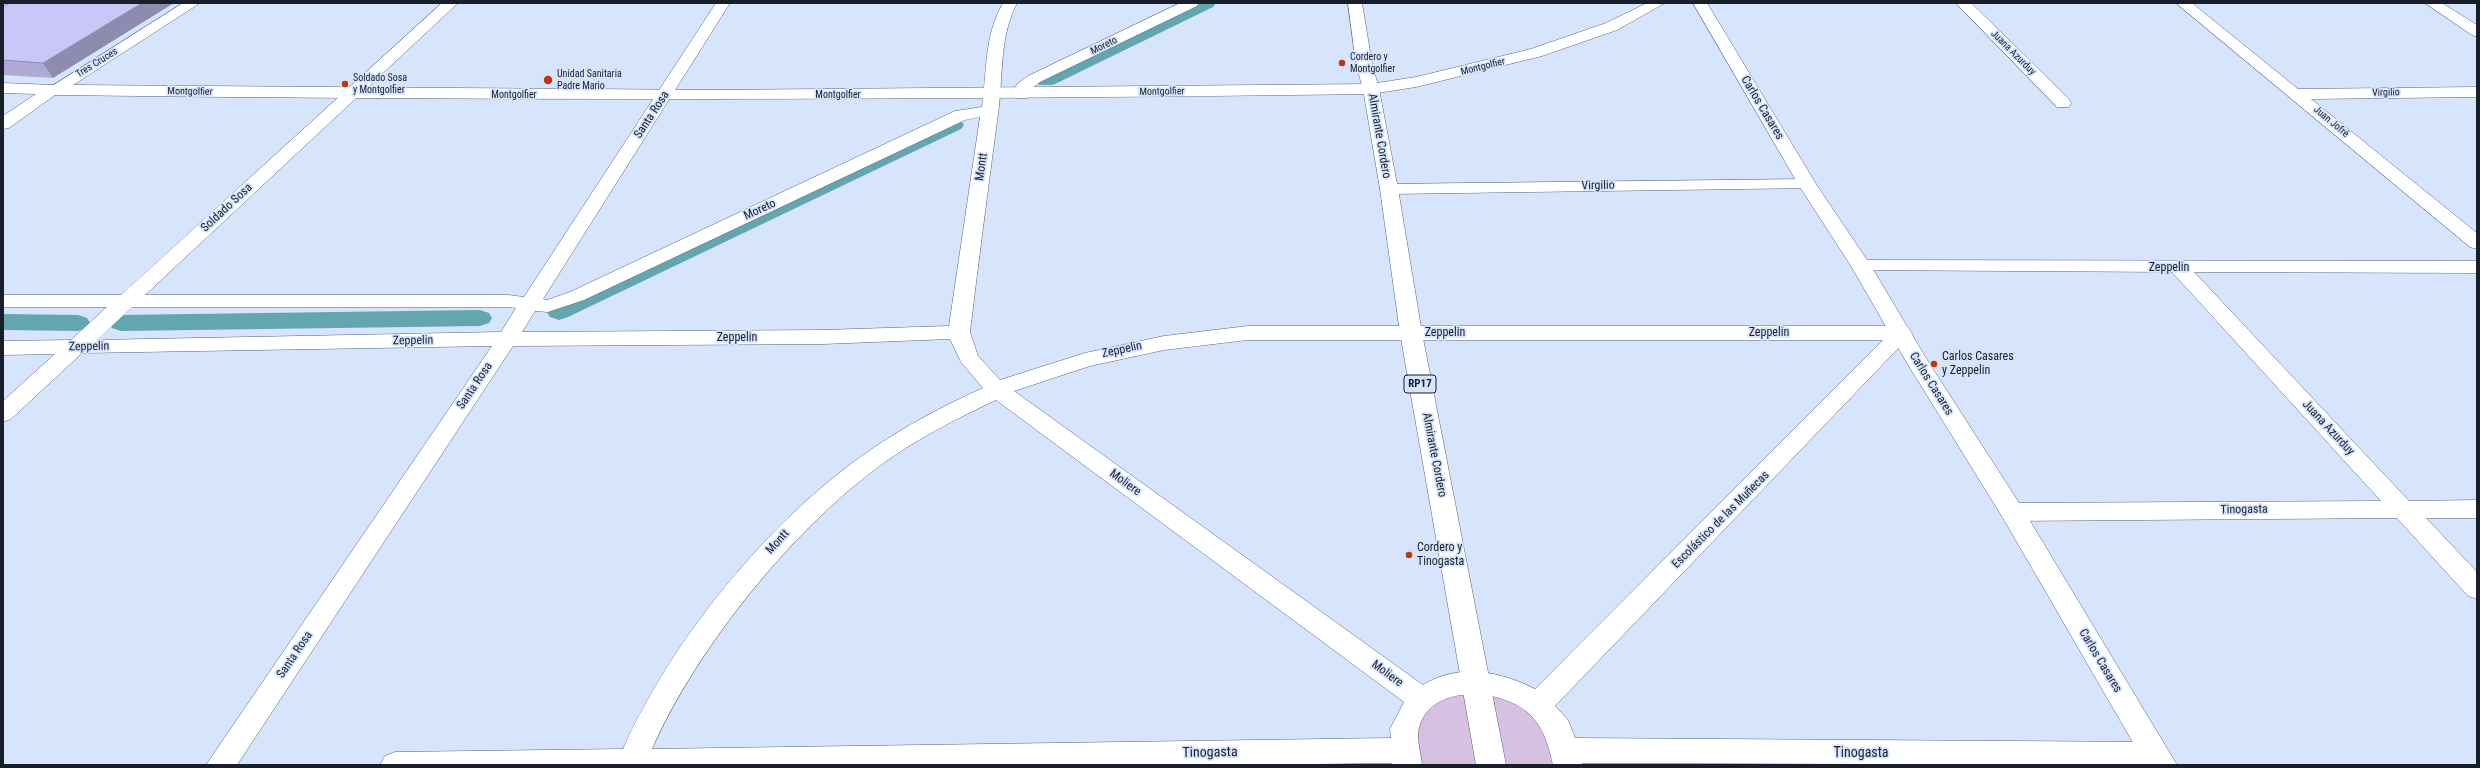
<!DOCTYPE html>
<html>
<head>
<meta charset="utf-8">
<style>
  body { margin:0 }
  #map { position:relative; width:2480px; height:768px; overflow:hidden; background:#d6e4fc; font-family:"Roboto Condensed",sans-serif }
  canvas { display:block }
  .frame { position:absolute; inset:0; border:4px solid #191f2a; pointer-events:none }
</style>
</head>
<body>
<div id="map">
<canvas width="2480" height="768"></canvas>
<div class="frame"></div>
</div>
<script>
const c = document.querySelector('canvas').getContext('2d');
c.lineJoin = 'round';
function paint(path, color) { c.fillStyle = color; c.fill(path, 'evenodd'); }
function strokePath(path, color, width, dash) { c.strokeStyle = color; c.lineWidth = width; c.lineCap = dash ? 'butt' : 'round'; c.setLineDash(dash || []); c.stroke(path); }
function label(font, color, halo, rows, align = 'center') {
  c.font = font + ' "Roboto Condensed",sans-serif'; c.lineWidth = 3.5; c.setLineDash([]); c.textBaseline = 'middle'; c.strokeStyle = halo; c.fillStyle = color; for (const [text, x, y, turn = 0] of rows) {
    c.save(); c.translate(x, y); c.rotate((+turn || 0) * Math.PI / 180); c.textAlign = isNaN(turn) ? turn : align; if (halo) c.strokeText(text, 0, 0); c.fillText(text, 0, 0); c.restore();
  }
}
paint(new Path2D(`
  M 1485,691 L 1529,706 L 1560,765 L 1498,765 Z
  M 1469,692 L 1481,765 L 1419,765 C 1418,757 1415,749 1415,741 C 1412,711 1446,697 1469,692 Z`), '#d7c0e2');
paint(new Path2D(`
  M 1193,3 L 1216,3 L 1213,7 L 1053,85 L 1039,85 L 1036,81 L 1039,77 Z
  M 954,119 L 961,121 L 964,125 L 961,129 L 568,317 L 559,320 L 550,317 L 547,312 L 550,307 Z
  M 480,310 L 489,313 L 492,318 L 489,323 L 480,326 L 121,331 L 112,328 L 109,323 L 112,318 L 121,315 Z
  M 3,314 L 78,315 L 87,318 L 90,323 L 87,328 L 78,331 L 3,330 Z`), '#63a6b0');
const street = new Path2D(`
  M 442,3 L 458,3 L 145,295 L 508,295 L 524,297 L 716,3 L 730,3 L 543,299 L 547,300 L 570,292 L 955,111 L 982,107 C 987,71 984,36 1003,3 L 1017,3 C 1000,36 1003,70 999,106 C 989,181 979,257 970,332 L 978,356 L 1000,380 L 1085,353 L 1164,336 L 1248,326 L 1901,326 L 1908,328 L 1912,333 L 1908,338 L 1555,706 L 1568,720 L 1575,738 L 2155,742 L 2165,746 L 2170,755 L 2165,764 L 2162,765 L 1582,763 L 1583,765 L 1553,765 C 1548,744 1544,726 1526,711 C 1498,688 1430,684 1419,728 C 1416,738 1421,754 1422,765 L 1392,765 L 1392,763 L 1234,765 L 380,765 L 385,756 L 395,752 L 623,749 C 672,639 770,519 869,451 C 905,426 943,406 983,388 L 961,362 L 950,339 L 823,344 L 513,346 L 237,765 L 206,765 L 492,346 L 82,353 L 11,419 L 3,422 L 3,401 L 55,354 L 3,355 L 3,341 L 71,340 L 107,307 L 3,307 L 3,295 L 121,295 ZM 980,117 L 949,326 L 823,330 L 522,332 L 535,311 L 548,312 L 584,300 L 965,120 ZM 132,307 L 508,307 L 516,308 L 501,332 L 97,340 ZM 1248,340 L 1883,340 L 1535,689 C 1500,671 1458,663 1423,685 L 1014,391 L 1090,366 L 1164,350 ZM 996,400 L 1404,702 L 1390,729 L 1391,738 L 652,749 C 697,647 795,526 885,462 C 920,437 958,418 996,400 Z
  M 1180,3 L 1199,3 L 1197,6 L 1040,82 L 1031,89 L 1027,98 L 1015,98 L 1013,94 L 1017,84 L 1028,76 Z
  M 1956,3 L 1971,3 L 2069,99 L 2071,103 L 2069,107 L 2057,107 Z
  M 2176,3 L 2192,3 L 2298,89 L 2477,87 L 2477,97 L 2311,99 L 2477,233 L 2477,249 L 2470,247 Z
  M 2425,3 L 2442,3 L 2477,25 L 2477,37 L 2472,35 Z
  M 3,83 L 54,85 L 60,87 L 62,90 L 9,128 L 3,129 L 3,116 L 36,94 L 3,93 Z
  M 1807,179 L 1813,180 L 1816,184 L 1813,188 L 1389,194 L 1383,193 L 1380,189 L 1383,185 L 1389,184 Z
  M 1861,260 L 2477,261 L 2477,273 L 2194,272 L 2409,501 L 2477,500 L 2477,518 L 2426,518 L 2477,572 L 2477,599 L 2468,596 L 2397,518 L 2012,521 L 2003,518 L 2000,512 L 2003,506 L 2012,503 L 2381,501 L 2172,272 L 1854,270 L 1851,266 L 1854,262 Z`);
const secondary = new Path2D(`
  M 183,3 L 200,3 L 73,85 L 712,90 L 1371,84 L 1416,77 L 1531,49 L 1606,23 L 1647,3 L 1665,3 L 1617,30 L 1542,56 L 1416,87 L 1371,94 C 932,100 493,101 54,95 L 48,93 L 46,90 Z`);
const primary = new Path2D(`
  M 1348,3 L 1362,3 L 1372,64 L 1379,89 L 1398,189 L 1422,333 L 1506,765 L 1476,765 L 1400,333 L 1380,189 L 1363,89 L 1356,64 Z
  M 1693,3 L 1707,3 L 1816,184 L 1871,266 L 1929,363 L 2021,506 L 2177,765 L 2146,765 L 2003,518 L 1907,363 L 1851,266 L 1798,184 Z`);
strokePath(street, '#55647e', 1);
strokePath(secondary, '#55647e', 1);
strokePath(primary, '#55647e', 1);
paint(street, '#fff');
paint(secondary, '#fff');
paint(primary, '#fff');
paint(new Path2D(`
  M 10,3 L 53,78 L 3,75 L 3,7 Z`), '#aeaad5');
paint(new Path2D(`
  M 142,3 L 174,3 L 53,78 L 43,63 Z`), '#8d8bae');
const building = new Path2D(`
  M 10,3 L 142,3 L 43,63 L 3,60 L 3,7 Z`);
paint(building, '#cac6f8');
strokePath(building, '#8d8bae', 1);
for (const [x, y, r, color] of [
  [1342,63,4,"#bf360b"],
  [548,80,5,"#bf360b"],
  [345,84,4,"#bf360b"],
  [1934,364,4,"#bf360b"],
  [1409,555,4,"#bf360b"]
]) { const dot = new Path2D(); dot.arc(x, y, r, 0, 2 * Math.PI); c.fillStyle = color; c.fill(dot); strokePath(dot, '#d6e4fc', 1.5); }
label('10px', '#191f2a', '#d6e4fc', [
  ["Moreto",1104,46,-26],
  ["Juana Azurduy",2013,53,45],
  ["Tres Cruces",97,63,-32],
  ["Montgolfier",1483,67,-14],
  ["Montgolfier",190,92,1],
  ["Montgolfier",1162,92,-1],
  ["Virgilio",2386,93,-1],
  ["Montgolfier",514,95],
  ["Montgolfier",838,95],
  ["Juan Jofré",2331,122,40]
]);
label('10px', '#191f2a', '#d6e4fc', [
  ["Cordero y",1350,57],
  ["Montgolfier",1350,69],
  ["Unidad Sanitaria",557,74],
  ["Padre Mario",557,86],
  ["Soldado Sosa",353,78],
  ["y Montgolfier",353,90]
], 'left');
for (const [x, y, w] of [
  [1420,384,32]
]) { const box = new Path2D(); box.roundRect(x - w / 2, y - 9, w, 18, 3); c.fillStyle = '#d6e4fc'; c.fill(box); strokePath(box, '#191f2a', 1); }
label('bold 11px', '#191f2a', null, [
  ["RP17",1420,384]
]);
label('12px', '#191f2a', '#d6e4fc', [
  ["Carlos Casares",1762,108,59],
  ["Santa Rosa",652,115,-57],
  ["Almirante Cordero",1379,136,80],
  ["Montt",982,167,-82],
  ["Virgilio",1598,186,-1],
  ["Soldado Sosa",227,208,-43],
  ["Moreto",760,210,-25],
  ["Zeppelin",2169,268],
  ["Zeppelin",1445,333],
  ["Zeppelin",1769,333],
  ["Zeppelin",737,338],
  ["Zeppelin",413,341,-1],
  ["Zeppelin",89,347,-1],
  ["Zeppelin",1122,350,-12],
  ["Carlos Casares",1931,384,58],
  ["Santa Rosa",475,386,-56],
  ["Juana Azurduy",2328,428,47],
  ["Almirante Cordero",1434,455,79],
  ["Moliere",1125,483,36],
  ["Tinogasta",2244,510,-1],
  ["Escolástico de las Muñecas",1721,520,-45],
  ["Montt",778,542,-48],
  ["Santa Rosa",295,655,-56],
  ["Carlos Casares",2100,661,59],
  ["Moliere",1387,674,36]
]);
label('12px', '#191f2a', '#d6e4fc', [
  ["Carlos Casares",1942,357],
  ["y Zeppelin",1942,371],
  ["Cordero y",1417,548],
  ["Tinogasta",1417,562]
], 'left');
label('14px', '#191f2a', '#d6e4fc', [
  ["Tinogasta",1210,753,-1],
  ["Tinogasta",1861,753]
]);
</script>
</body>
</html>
